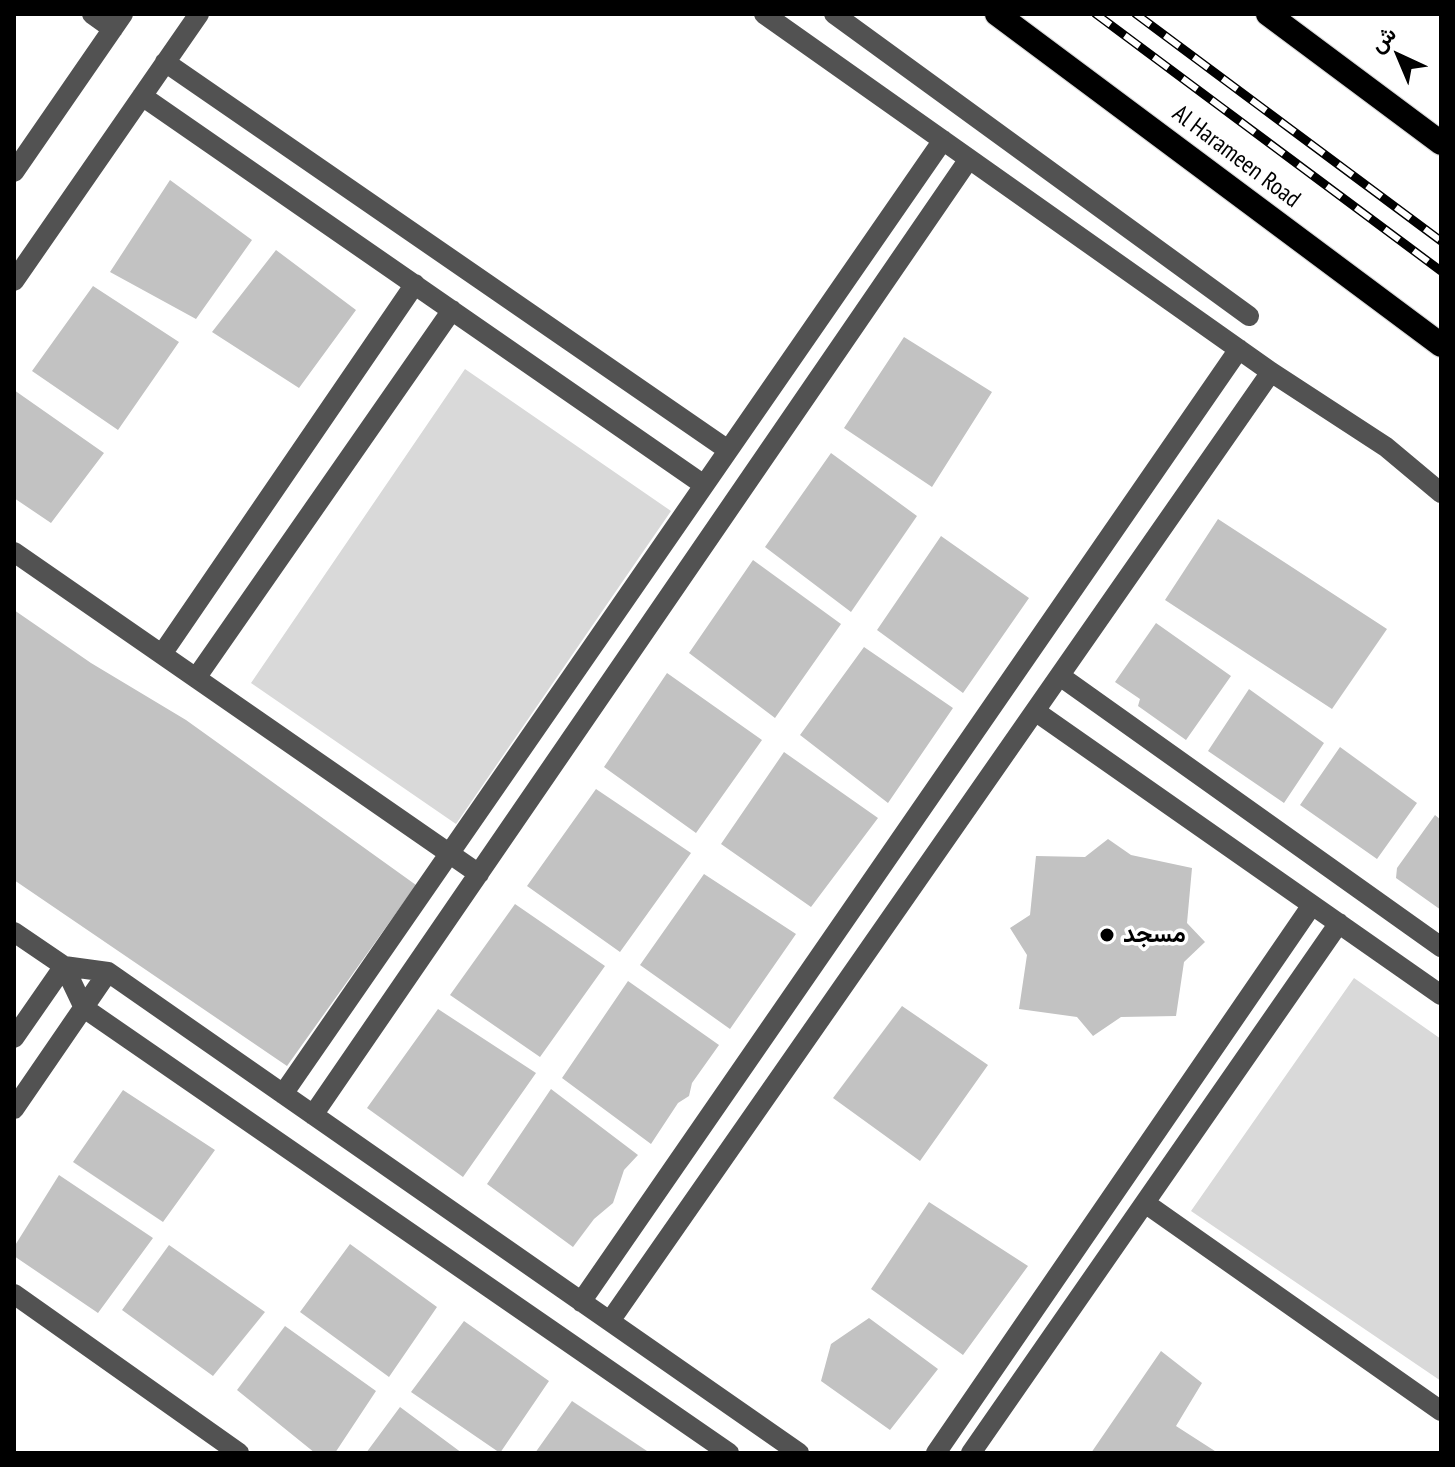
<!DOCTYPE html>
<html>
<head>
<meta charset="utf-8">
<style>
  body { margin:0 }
  #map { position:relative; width:1455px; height:1467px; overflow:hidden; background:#fff; font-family:"PT Sans Narrow",Vazirmatn,sans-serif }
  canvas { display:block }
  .frame { position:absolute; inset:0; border:16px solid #000; pointer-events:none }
  .north { position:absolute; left:1359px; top:16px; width:80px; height:80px; -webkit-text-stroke:6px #fff; paint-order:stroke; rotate:316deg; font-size:22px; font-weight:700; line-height:32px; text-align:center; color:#000 }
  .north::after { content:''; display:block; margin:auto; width:28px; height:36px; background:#000; clip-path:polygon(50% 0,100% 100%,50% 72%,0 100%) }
</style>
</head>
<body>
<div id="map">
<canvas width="1455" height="1467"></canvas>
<div class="frame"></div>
<div class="north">ش</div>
</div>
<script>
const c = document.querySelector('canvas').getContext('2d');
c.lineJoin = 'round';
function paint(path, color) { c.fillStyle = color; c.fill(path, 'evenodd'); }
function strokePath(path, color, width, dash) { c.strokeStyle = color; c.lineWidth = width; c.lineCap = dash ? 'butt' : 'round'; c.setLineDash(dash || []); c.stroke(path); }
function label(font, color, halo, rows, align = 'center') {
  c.font = font + ' "PT Sans Narrow",Vazirmatn,sans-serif'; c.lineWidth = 7; c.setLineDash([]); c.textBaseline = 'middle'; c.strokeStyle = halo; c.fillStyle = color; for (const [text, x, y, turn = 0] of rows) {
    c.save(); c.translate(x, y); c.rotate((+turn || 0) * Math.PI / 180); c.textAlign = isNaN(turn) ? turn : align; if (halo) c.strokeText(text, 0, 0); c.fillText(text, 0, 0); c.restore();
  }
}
paint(new Path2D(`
  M 465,369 L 671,511 L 456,824 L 251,683 Z
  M 1354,978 L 1441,1039 L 1441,1381 L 1191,1211 Z`), '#d9d9d9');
paint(new Path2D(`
  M 170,180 L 252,240 L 196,319 L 110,272 Z
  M 276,250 L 356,310 L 299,388 L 212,332 Z
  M 93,286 L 179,342 L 118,430 L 32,371 Z
  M 904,337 L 992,392 L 932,487 L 844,428 Z
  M 14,390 L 104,453 L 51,523 L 14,498 Z
  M 831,453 L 917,516 L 851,612 L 765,547 Z
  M 1218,519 L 1387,629 L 1332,709 L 1165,600 Z
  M 941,536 L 1029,598 L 963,693 L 877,630 Z
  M 753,560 L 841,624 L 775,718 L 689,653 Z
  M 14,610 L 91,663 L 186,720 L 416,885 L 287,1066 L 14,880 Z
  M 1156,623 L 1231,676 L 1186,740 L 1138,706 L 1140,699 L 1115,682 Z
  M 864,647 L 953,708 L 888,803 L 800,735 Z
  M 667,673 L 762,740 L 696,833 L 604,767 Z
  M 1249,689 L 1324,743 L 1284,803 L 1208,751 Z
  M 1340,747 L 1417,803 L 1377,859 L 1300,805 Z
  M 784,752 L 878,818 L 811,907 L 721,844 Z
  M 596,789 L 691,853 L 620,952 L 527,886 Z
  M 1435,815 L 1441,820 L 1441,910 L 1396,878 L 1397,868 Z
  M 1108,839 L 1131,855 L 1192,868 L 1187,923 L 1205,942 L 1184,962 L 1176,1016 L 1121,1017 L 1093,1036 L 1077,1017 L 1019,1009 L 1027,955 L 1010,928 L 1030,915 L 1036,856 L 1085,857 Z
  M 704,874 L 796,934 L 730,1029 L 640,965 Z
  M 515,904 L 605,966 L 540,1057 L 450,995 Z
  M 628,981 L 719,1045 L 692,1083 L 689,1096 L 678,1103 L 651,1144 L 562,1078 Z
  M 902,1006 L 988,1065 L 920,1161 L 833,1098 Z
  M 438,1009 L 536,1073 L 463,1177 L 367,1108 Z
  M 551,1089 L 638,1155 L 624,1170 L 613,1203 L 594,1219 L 573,1247 L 487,1184 Z
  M 123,1090 L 215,1150 L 163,1222 L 73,1162 Z
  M 59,1175 L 153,1238 L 98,1313 L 14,1256 L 14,1247 Z
  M 929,1202 L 1028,1266 L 963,1355 L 871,1289 Z
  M 350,1244 L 437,1307 L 389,1377 L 300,1312 Z
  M 169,1245 L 265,1312 L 213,1376 L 122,1310 Z
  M 869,1318 L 938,1369 L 890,1430 L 821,1381 L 831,1344 Z
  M 464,1321 L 549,1381 L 500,1453 L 411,1392 Z
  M 285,1326 L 376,1391 L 335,1453 L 315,1453 L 237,1390 Z
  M 1161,1351 L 1202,1383 L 1176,1426 L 1218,1453 L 1091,1453 Z
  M 572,1401 L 650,1453 L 535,1453 Z
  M 400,1407 L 462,1453 L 366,1453 Z`), '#c2c2c2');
const highway = new Path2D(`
  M 997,14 L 1441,345
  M 1268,14 L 1441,143`);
strokePath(highway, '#dbdbdb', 26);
strokePath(new Path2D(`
  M 92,14 L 113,29
  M 764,14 L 1271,372 L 1386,447 L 1441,493
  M 834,14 L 1249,316
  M 165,62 L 728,450
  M 142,96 L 704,485
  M 14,172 L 123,14
  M 14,281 L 199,14
  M 14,552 L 479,874
  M 162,654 L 415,284
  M 1060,676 L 1441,947
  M 196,678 L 452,310
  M 1035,711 L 1441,995
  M 14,932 L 64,966 L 108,972 L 799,1453
  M 64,966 L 84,1008 L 729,1453
  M 14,1038 L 64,966
  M 283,1094 L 943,140
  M 14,1109 L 108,972
  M 313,1115 L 969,159
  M 1145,1203 L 1441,1411
  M 14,1294 L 239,1453
  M 581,1302 L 1239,349
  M 610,1321 L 1271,372
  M 936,1453 L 1312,905
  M 971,1453 L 1339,923`), '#525252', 20);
strokePath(highway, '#000', 24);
const rail = new Path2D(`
  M 1096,14 L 1441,271
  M 1136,14 L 1441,241`);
strokePath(rail, '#000', 9);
strokePath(rail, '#fff', 6, [18]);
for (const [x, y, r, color] of [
  [1107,935,8,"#000"]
]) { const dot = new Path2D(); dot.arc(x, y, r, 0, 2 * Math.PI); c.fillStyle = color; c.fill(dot); strokePath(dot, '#fff', 3); }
label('24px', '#000', '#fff', [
  ["Al Harameen Road",1236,157,37]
]);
label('bold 24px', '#000', '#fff', [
  ["مسجد",1123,935]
], 'left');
</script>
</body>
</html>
